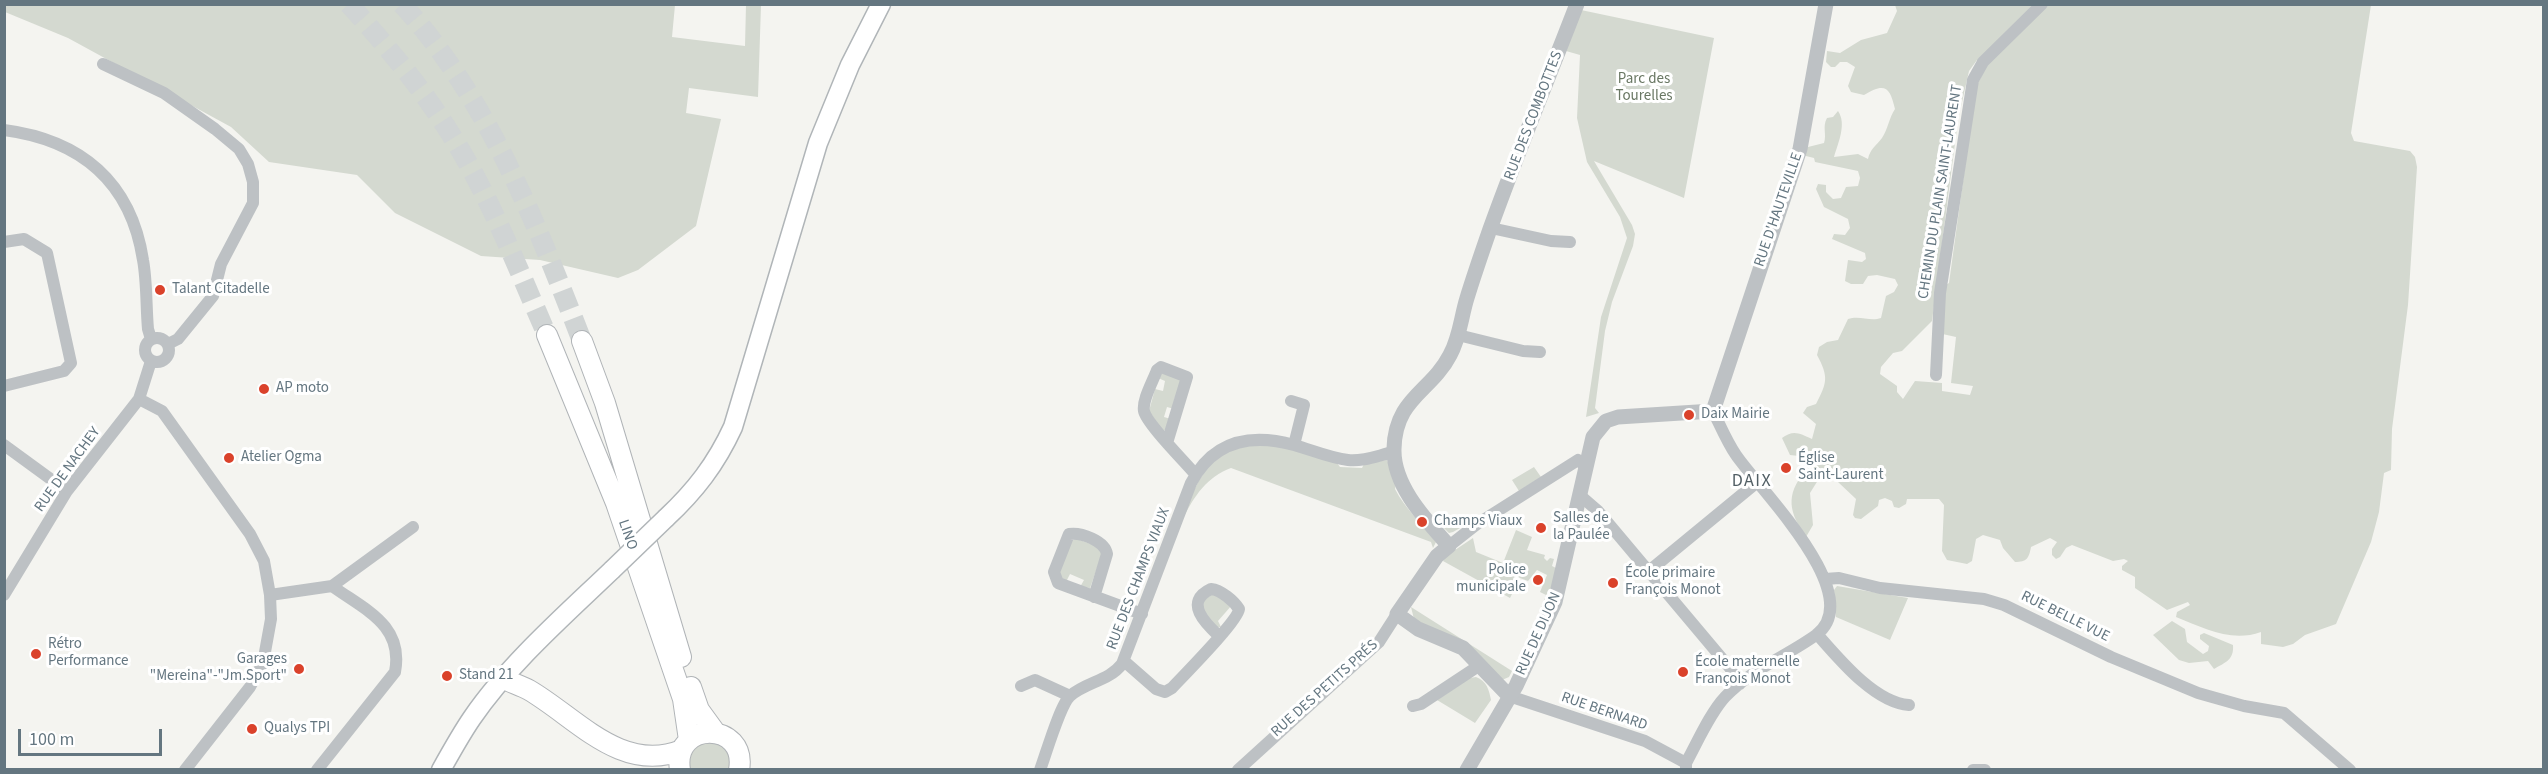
<!DOCTYPE html>
<html>
<head>
<meta charset="utf-8">
<style>
  body { margin:0 }
  #map { position:relative; width:2548px; height:774px; overflow:hidden; background:#f4f4f0; font-family:"Source Sans 3",sans-serif }
  canvas { display:block }
  .frame { position:absolute; inset:0; border:6px solid #647680; pointer-events:none }
  .scale { position:absolute; left:18px; top:729px; width:144px; height:27px; box-sizing:border-box; border:3px solid #647680; border-top:0; padding-left:8px; font-size:18px; line-height:21px; white-space:nowrap; color:#647680; -webkit-text-stroke:4px #fff; paint-order:stroke }
</style>
</head>
<body>
<div id="map">
<canvas width="2548" height="774"></canvas>
<div class="frame"></div>
<div class="scale">100 m</div>
</div>
<script>
const c = document.querySelector('canvas').getContext('2d');
c.lineJoin = 'round';
function paint(path, color) { c.fillStyle = color; c.fill(path, 'evenodd'); }
function strokePath(path, color, width, dash) { c.strokeStyle = color; c.lineWidth = width; c.lineCap = dash ? 'butt' : 'round'; c.setLineDash(dash || []); c.stroke(path); }
function label(font, color, halo, rows, align = 'center') {
  c.font = font + ' "Source Sans 3",sans-serif'; c.lineWidth = 6; c.setLineDash([]); c.textBaseline = 'middle'; c.strokeStyle = halo; c.fillStyle = color; for (const [text, x, y, turn = 0] of rows) {
    c.save(); c.translate(x, y); c.rotate((+turn || 0) * Math.PI / 180); c.textAlign = isNaN(turn) ? turn : align; if (halo) c.strokeText(text, 0, 0); c.fillText(text, 0, 0); c.restore();
  }
}
paint(new Path2D(`
  M 4,5 L 675,5 L 672,37 L 745,46 L 746,5 L 761,5 L 758,97 L 689,88 L 686,113 L 721,119 L 696,226 L 638,270 L 618,278 L 540,260 L 481,256 L 395,213 L 357,175 L 269,162 L 231,127 L 68,38 L 5,12 Z
  M 1895,5 L 2371,5 L 2351,133 L 2354,141 L 2410,151 L 2415,157 L 2417,167 L 2408,305 L 2392,429 L 2391,470 L 2384,473 L 2379,512 L 2371,542 L 2336,624 L 2305,635 L 2293,644 L 2283,647 L 2261,644 L 2261,632 C 2231,643 2204,628 2176,617 L 2177,612 L 2190,605 L 2188,602 L 2167,610 L 2135,588 L 2135,577 L 2122,570 L 2122,566 L 2128,561 L 2124,559 L 2113,561 L 2072,545 L 2066,548 L 2060,557 L 2056,559 L 2052,555 L 2052,549 L 2057,542 L 2050,538 L 2031,547 C 2029,558 2027,562 2015,562 L 2003,548 L 2000,540 L 1983,535 L 1976,539 L 1972,561 L 1967,564 L 1947,560 L 1942,551 L 1944,505 L 1939,499 L 1907,499 L 1906,504 L 1899,508 L 1894,507 L 1892,501 L 1885,498 L 1879,500 L 1878,506 L 1861,519 L 1855,518 L 1853,515 L 1856,499 L 1838,482 L 1838,476 L 1832,468 L 1825,469 L 1810,493 L 1813,525 L 1806,537 C 1789,512 1785,496 1805,471 L 1804,461 L 1799,456 L 1790,455 L 1782,438 C 1794,429 1800,434 1812,439 L 1816,424 L 1803,413 L 1807,407 L 1816,404 C 1827,383 1829,377 1817,355 L 1819,347 L 1827,342 L 1838,340 L 1848,319 C 1860,315 1870,322 1881,318 L 1886,296 L 1894,292 L 1898,285 L 1895,279 L 1877,275 L 1868,276 L 1863,284 L 1851,284 L 1845,281 L 1848,260 L 1862,262 L 1866,259 L 1865,253 L 1832,239 L 1834,234 L 1845,235 L 1850,228 L 1848,219 L 1824,207 L 1816,189 L 1818,184 L 1826,185 L 1826,192 L 1833,199 L 1841,198 L 1846,187 L 1858,186 L 1860,178 L 1858,171 L 1815,162 L 1814,158 L 1802,155 L 1804,148 L 1824,143 C 1827,134 1822,127 1827,118 L 1833,117 L 1838,111 C 1847,124 1838,143 1834,157 L 1858,154 L 1868,159 C 1870,149 1876,146 1882,138 C 1888,129 1889,118 1895,109 C 1890,87 1885,82 1864,95 L 1851,92 L 1848,86 L 1855,67 L 1847,62 L 1840,62 L 1835,67 L 1831,67 L 1826,62 L 1827,51 L 1840,53 L 1861,40 L 1887,33 L 1897,11 ZM 1977,60 L 1987,65 L 1976,87 L 1949,283 L 1944,286 L 1938,333 L 1956,337 L 1951,383 L 1973,386 L 1970,395 L 1942,391 L 1942,383 L 1915,381 L 1903,399 L 1897,392 L 1897,386 L 1880,374 L 1881,367 L 1893,353 L 1902,351 L 1932,321 L 1958,120 L 1969,71 Z
  M 1581,10 L 1714,38 L 1684,198 L 1594,161 L 1632,225 L 1635,234 L 1633,246 L 1612,302 L 1605,331 L 1595,408 L 1599,413 L 1586,417 L 1601,317 L 1627,238 L 1620,217 L 1587,162 L 1577,118 L 1580,55 L 1566,51 Z
  M 1161,371 L 1182,380 L 1174,400 L 1174,409 L 1167,407 L 1164,417 L 1171,419 L 1165,430 L 1162,430 L 1149,411 L 1155,389 L 1163,391 L 1165,381 L 1158,378 Z
  M 1268,443 L 1337,463 L 1340,467 L 1362,468 L 1364,464 L 1387,460 L 1396,485 L 1395,489 C 1405,509 1422,523 1436,542 L 1433,548 L 1431,542 L 1231,468 C 1207,477 1194,496 1183,519 C 1192,491 1205,459 1234,448 C 1244,444 1257,445 1268,443 Z
  M 1534,467 L 1541,477 L 1519,491 L 1512,480 Z
  M 1442,513 L 1467,524 L 1453,532 L 1449,533 L 1439,523 Z
  M 1516,530 L 1532,537 L 1527,550 L 1545,555 L 1544,558 L 1547,561 L 1550,558 L 1554,559 L 1552,566 L 1556,568 L 1550,593 L 1543,608 L 1541,608 L 1546,595 L 1540,592 L 1547,575 L 1537,570 L 1528,581 L 1520,578 L 1510,598 L 1443,561 L 1446,556 L 1473,538 L 1476,552 L 1503,563 Z
  M 1077,539 L 1099,547 L 1103,551 L 1090,588 L 1080,587 L 1084,580 L 1070,574 L 1066,582 L 1063,582 L 1058,570 L 1072,540 Z
  M 1837,586 L 1908,598 L 1890,640 L 1836,617 L 1834,590 Z
  M 1213,594 L 1232,605 L 1218,621 L 1221,627 L 1216,627 L 1202,613 L 1204,600 Z
  M 1411,607 L 1512,671 L 1509,677 L 1502,680 L 1414,619 Z
  M 2172,621 L 2185,629 L 2187,642 L 2203,654 L 2208,651 L 2209,646 L 2200,639 L 2200,635 L 2204,633 L 2233,645 C 2234,660 2226,662 2214,669 L 2208,661 L 2189,663 L 2179,660 L 2153,635 Z
  M 1476,677 C 1487,681 1489,690 1491,700 L 1475,723 L 1437,700 L 1470,678 Z
  M 699,740 L 729,747 L 733,769 L 688,770 L 688,752 Z`), '#d4d9d0');
strokePath(new Path2D(`
  M 349,4 C 386,45 421,87 450,133 C 490,196 517,267 547,335
  M 402,4 C 489,100 536,223 582,341`), '#d0d4d4', 20, [20, 10]);
const primary = new Path2D(`
  M 666,518 C 695,491 716,464 733,427 L 818,143 L 850,65 L 881,4
  M 441,770 C 451,752 461,734 472,718 C 509,664 565,615 612,570`);
const trunk = new Path2D(`
  M 547,335 L 616,503 L 683,699 L 689,740
  M 582,341 L 605,403 L 681,657
  M 504,679 C 512,683 522,686 529,690 C 577,718 621,774 682,750
  M 691,687 L 699,710 L 715,732
  M 680,770 C 672,720 748,721 739,770`);
strokePath(primary, '#b0b5b8', 21);
strokePath(trunk, '#b0b4b7', 22);
strokePath(new Path2D(`
  M 103,64 L 164,93 L 215,129 L 239,149 L 248,164 L 253,182 L 253,203 L 221,264 L 213,296 L 178,339 L 168,344
  M 4,130 C 81,140 131,182 143,260 C 147,282 146,306 148,329 L 151,339
  M 1491,228 L 1551,241 L 1570,242
  M 4,242 L 24,239 L 47,253 L 71,363 L 64,371 L 4,386
  M 1458,335 L 1523,351 L 1540,352
  M145 350a12 12 0 1 1 24 0a12 12 0 1 1-24 0Z
  M 1936,375 L 1940,293 L 1973,80 L 1983,62 L 2042,4
  M 139,399 L 162,411 L 250,534 L 264,561 L 270,595 L 271,619 L 263,663 L 250,687 L 185,770
  M 1291,401 L 1304,405 L 1294,445
  M 1167,443 L 1187,377 L 1161,367 L 1157,370 C 1153,381 1142,400 1144,411 C 1146,423 1186,463 1195,474
  M 4,445 L 67,491
  M 1578,498 L 1583,498 L 1598,511 L 1730,668 L 1740,684
  M 1449,546 L 1477,524 L 1578,460 L 1585,466
  M 1649,571 L 1756,483
  M 1825,579 L 1839,578 L 1880,588 L 1984,599 L 2004,605 L 2111,657 L 2198,693 L 2244,706 L 2284,713 L 2350,770
  M 332,586 L 413,527
  M 4,595 L 67,491 L 139,399 L 151,361
  M 270,595 L 332,586 C 365,610 404,625 395,672 L 317,770
  M 1094,597 L 1107,554 C 1105,541 1081,532 1069,534 L 1054,572 L 1058,583 L 1142,614
  M 1817,634 C 1839,659 1875,703 1909,705
  M 1124,661 L 1156,689 L 1165,692 L 1172,688 C 1183,676 1238,621 1239,609 C 1234,601 1221,590 1211,589 C 1183,602 1206,624 1219,636
  M 1021,686 L 1035,680 L 1070,696
  M 1509,696 L 1645,741 L 1686,763
  M 1413,706 L 1421,704 L 1480,665
  M 1040,770 C 1046,754 1060,705 1070,696 C 1086,682 1109,681 1122,664 L 1191,483 C 1213,441 1250,433 1294,445 C 1312,450 1330,458 1348,460 C 1363,462 1379,455 1394,452
  M 1238,770 L 1379,642 L 1397,614
  M 1686,770 L 1686,763 C 1697,743 1710,713 1725,697 C 1750,670 1787,656 1816,635 C 1869,596 1759,489 1736,455 C 1727,442 1720,425 1713,411
  M 1973,770 L 1985,770`), '#bdc1c4', 12);
strokePath(new Path2D(`
  M 1509,696 L 1463,648 L 1418,629 L 1397,614 L 1437,556 L 1449,546 C 1426,520 1393,486 1394,449 C 1395,398 1431,392 1450,355 C 1460,337 1461,317 1467,298 C 1474,275 1482,252 1490,229 C 1517,154 1548,79 1577,4
  M 1467,770 L 1516,686 L 1555,602 L 1593,437 L 1606,421 L 1618,417 L 1713,411 L 1800,149 L 1826,4`), '#bdc1c4', 15);
strokePath(primary, '#fff', 18);
strokePath(trunk, '#fff', 20);
const primaryBridge = new Path2D(`
  M 612,570 L 666,518`);
strokePath(primaryBridge, '#b0b5b8', 21, []);
strokePath(primaryBridge, '#fff', 18);
for (const [x, y, r, color] of [
  [160,290,6,"#da422b"],
  [264,389,6,"#da422b"],
  [1689,415,6,"#da422b"],
  [229,458,6,"#da422b"],
  [1786,468,6,"#da422b"],
  [1422,522,6,"#da422b"],
  [1541,528,6,"#da422b"],
  [1538,580,6,"#da422b"],
  [1613,583,6,"#da422b"],
  [36,654,6,"#da422b"],
  [299,669,6,"#da422b"],
  [1683,672,6,"#da422b"],
  [447,676,6,"#da422b"],
  [252,729,6,"#da422b"]
]) { const dot = new Path2D(); dot.arc(x, y, r, 0, 2 * Math.PI); c.fillStyle = color; c.fill(dot); strokePath(dot, '#fff', 2); }
label('15px', '#697763', '#fff', [
  ["Parc des",1644,80],
  ["Tourelles",1644,97]
]);
label('15px', '#647680', '#fff', [
  ["RUE DES COMBOTTES",1534,116,-69],
  ["CHEMIN DU PLAIN SAINT-LAURENT",1941,192,-81],
  ["RUE D'HAUTEVILLE",1779,210,-71],
  ["RUE DE NACHEY",68,470,-54],
  ["LINO",627,535,71],
  ["RUE DES CHAMPS VIAUX",1139,579,-69],
  ["RUE BELLE VUE",2065,617,26],
  ["RUE DE DIJON",1539,634,-66],
  ["RUE DES PETITS PRÉS",1325,689,-42],
  ["RUE BERNARD",1604,712,19]
]);
label('15px', '#647680', '#fff', [
  ["Talant Citadelle",172,290],
  ["AP moto",276,389],
  ["Daix Mairie",1701,415],
  ["Atelier Ogma",241,458],
  ["Église",1798,459],
  ["Saint-Laurent",1798,476],
  ["Salles de",1553,519],
  ["la Paulée",1553,536],
  ["Champs Viaux",1434,522],
  ["Police",1526,571,"right"],
  ["municipale",1526,588,"right"],
  ["École primaire",1625,574],
  ["François Monot",1625,591],
  ["Rétro",48,645],
  ["Performance",48,662],
  ["Garages",287,660,"right"],
  ["\"Mereina\"-\"Jm.Sport\"",287,677,"right"],
  ["École maternelle",1695,663],
  ["François Monot",1695,680],
  ["Stand 21",459,676],
  ["Qualys TPI",264,729]
], 'left');
c.letterSpacing = '1.5px';
label('18px', '#525f65', '#fff', [
  ["DAIX",1752,482]
]);
c.letterSpacing = '0px';
</script>
</body>
</html>
